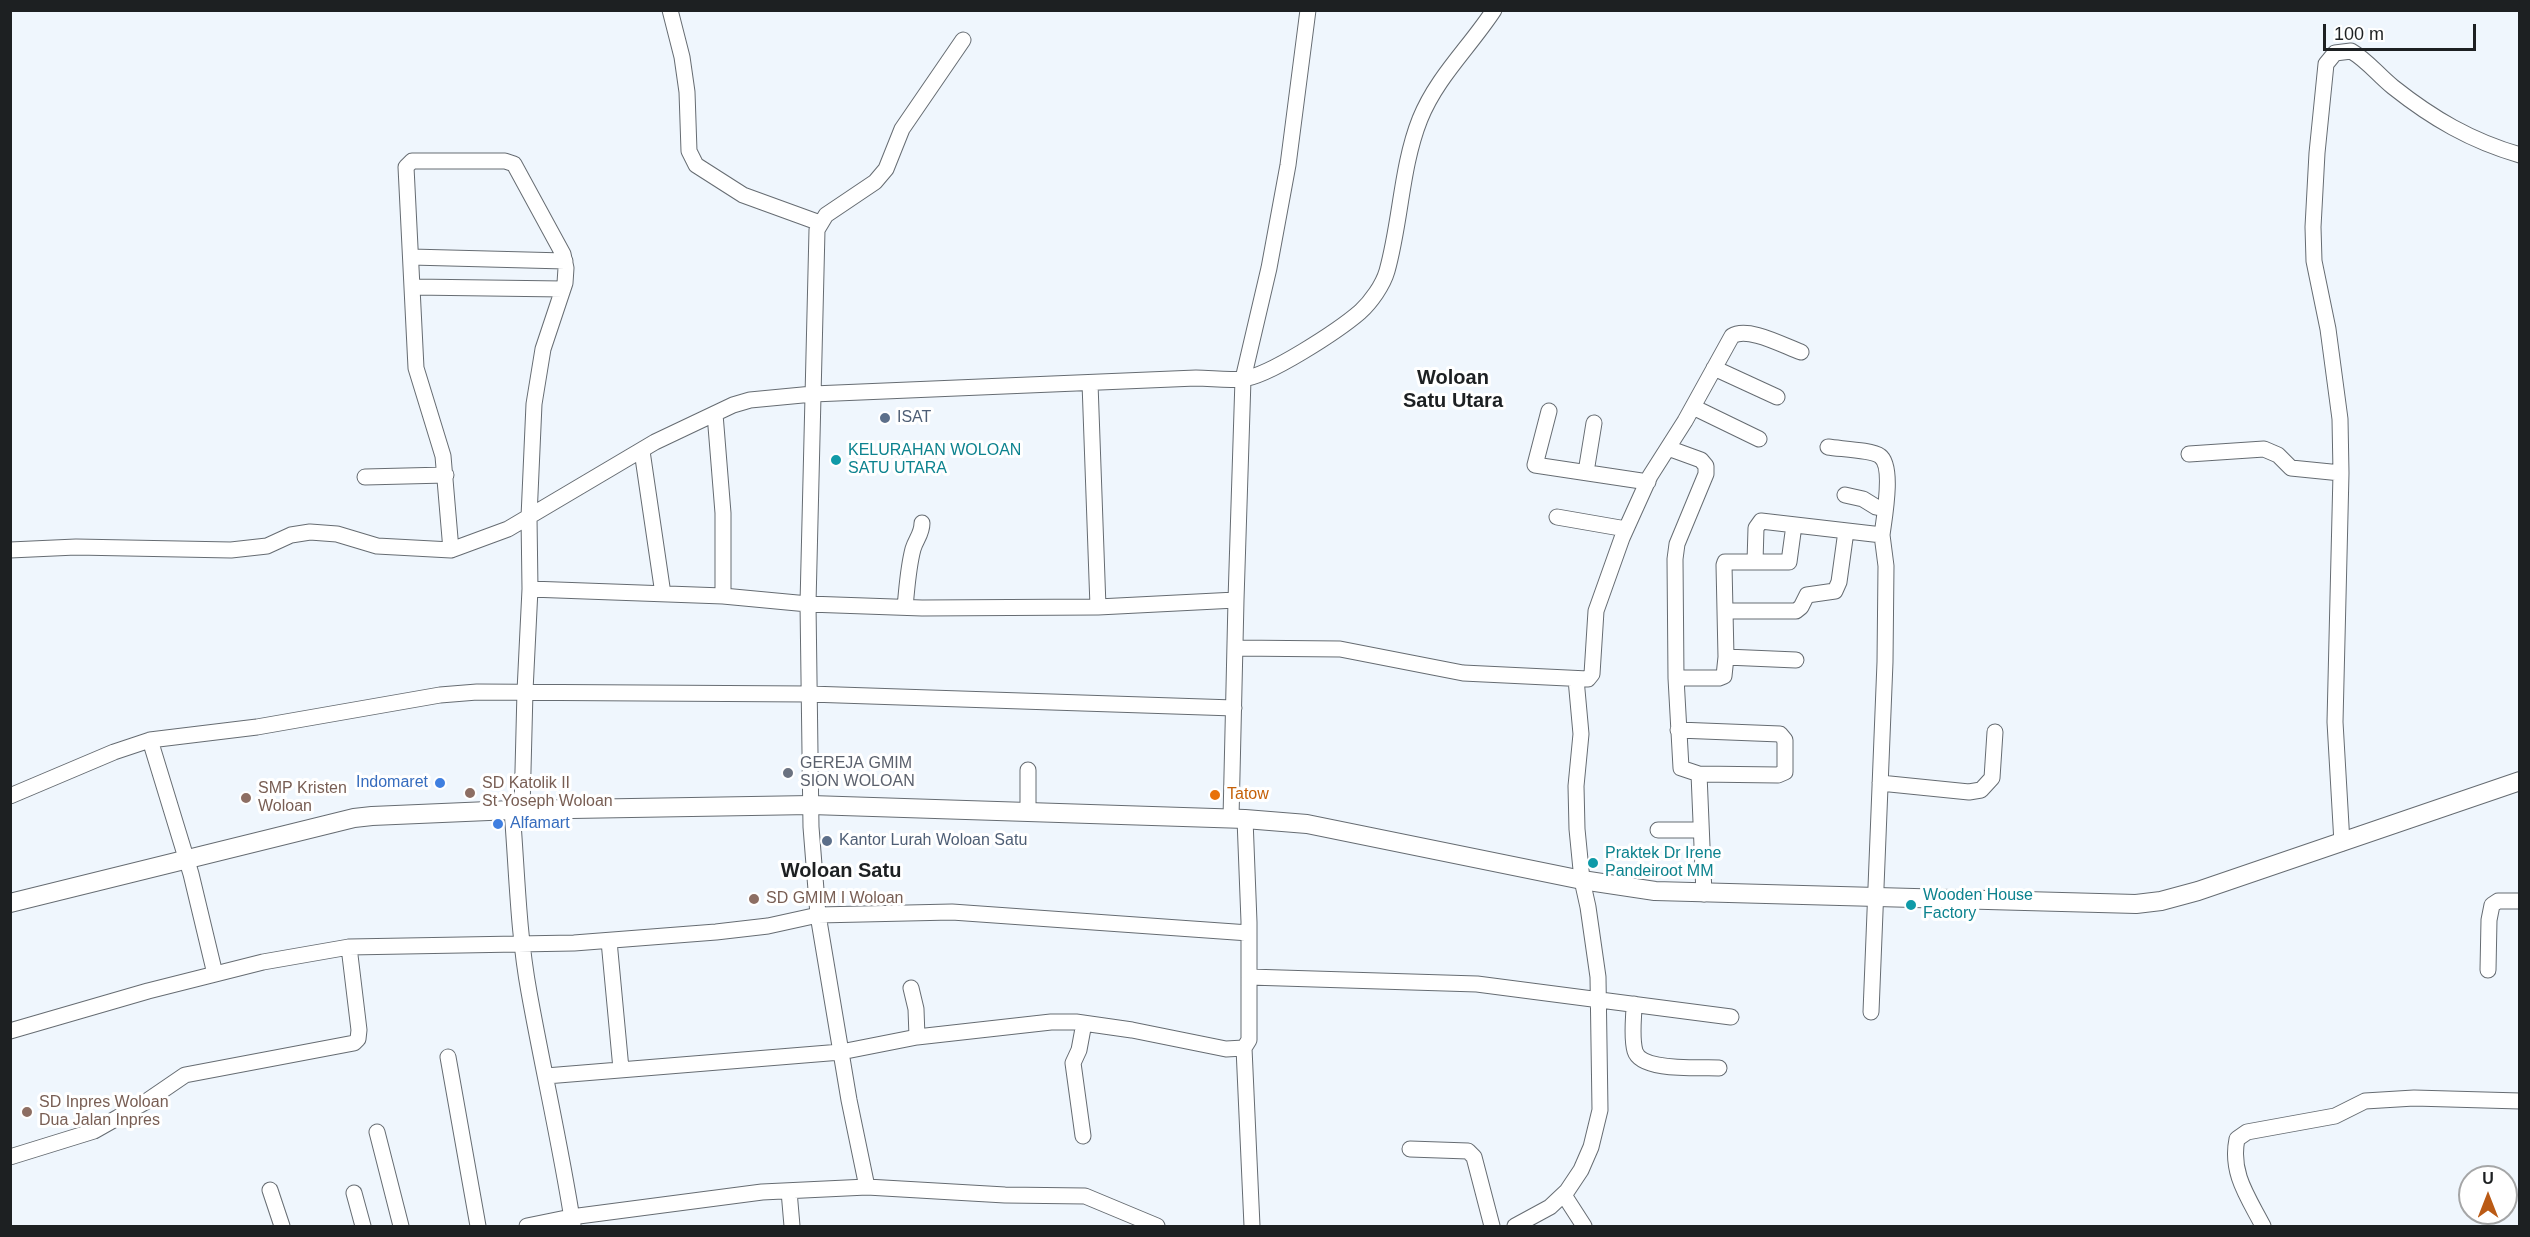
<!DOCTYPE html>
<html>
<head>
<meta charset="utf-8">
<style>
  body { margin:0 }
  #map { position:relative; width:2530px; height:1237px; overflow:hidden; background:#eff6fd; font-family:Arial,sans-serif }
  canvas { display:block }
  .frame { position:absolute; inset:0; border:12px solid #1d2022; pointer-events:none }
  .north { position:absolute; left:2458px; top:1165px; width:60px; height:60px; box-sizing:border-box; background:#fff; border:2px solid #a5a6a7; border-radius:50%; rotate:0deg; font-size:16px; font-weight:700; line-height:24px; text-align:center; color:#1d2022 }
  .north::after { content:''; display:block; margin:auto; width:21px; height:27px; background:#ba5a15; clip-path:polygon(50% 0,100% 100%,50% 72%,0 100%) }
  .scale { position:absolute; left:2323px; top:24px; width:153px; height:27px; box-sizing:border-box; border:3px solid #1d2022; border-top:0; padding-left:8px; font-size:18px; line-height:21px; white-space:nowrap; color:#1d2022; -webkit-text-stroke:4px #fff; paint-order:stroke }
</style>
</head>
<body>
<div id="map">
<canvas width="2530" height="1237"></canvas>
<div class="frame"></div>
<div class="north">U</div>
<div class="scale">100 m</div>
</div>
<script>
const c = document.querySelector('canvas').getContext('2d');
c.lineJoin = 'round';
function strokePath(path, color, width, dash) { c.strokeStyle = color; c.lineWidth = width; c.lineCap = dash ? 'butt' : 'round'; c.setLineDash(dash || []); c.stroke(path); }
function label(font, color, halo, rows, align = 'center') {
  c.font = font + ' Arial,sans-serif'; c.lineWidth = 6; c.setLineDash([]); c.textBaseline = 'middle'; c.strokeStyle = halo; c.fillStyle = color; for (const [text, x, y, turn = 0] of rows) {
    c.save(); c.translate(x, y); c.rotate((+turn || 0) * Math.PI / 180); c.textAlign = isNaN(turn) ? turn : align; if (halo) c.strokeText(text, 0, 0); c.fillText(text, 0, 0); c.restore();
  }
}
const minor = new Path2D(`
  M 670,10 L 682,57 L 687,92 L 689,151 L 696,165 L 743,195 L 820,223
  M 411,257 L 565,261
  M 413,287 L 563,289
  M 1714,368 L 1777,397
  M 1090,383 L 1098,607
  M 1693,407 L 1759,439
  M 1549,411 L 1535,465 L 1648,482
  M 715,414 L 723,513 L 723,596
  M 1668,448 L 1701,460 L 1706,466 L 1706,474 L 1677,544 L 1675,559 L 1676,678 L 1681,768 L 1699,774 L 1778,775 L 1785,772 L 1785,740 L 1780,734 L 1678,730
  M 642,451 L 663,594
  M 2189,454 L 2264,449 L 2278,455 L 2291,468 L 2341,473
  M 1586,472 L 1594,423
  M 365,477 L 446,475
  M 1845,495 L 1863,499 L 1876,507 L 1885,509
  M 1557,517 L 1626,529
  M 10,550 L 76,547 L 231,550 L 267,546 L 291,535 L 310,532 L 337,534 L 377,546 L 451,550 L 508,529 L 655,442 L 733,405 L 750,400 L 813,394 L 1196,378 C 1211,378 1227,381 1242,379 C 1268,377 1339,330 1360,312 C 1371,302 1383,285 1387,271 C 1401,221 1401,167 1420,119 C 1437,77 1469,48 1494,10
  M 451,550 L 443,456 L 416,368 L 406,167 L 412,161 L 505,161 L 514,164 L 563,254 L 566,268 L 565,283 L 543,349 L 534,404 L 529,517 L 530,589 L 525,691 L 522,810
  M 1755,562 L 1756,528 L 1761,521 L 1882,535 C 1884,519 1894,466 1880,456 C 1872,450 1840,449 1828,447
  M 530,589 L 723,596 L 808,604 L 922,608 L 1098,607 L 1236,600
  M 905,607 C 907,588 908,568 913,549 C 916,539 922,534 922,523
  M 1726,611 L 1796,611 L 1801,607 L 1807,595 L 1835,591 L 1839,582 L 1846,531
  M 1235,648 L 1340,649 L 1463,673 L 1588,679 L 1592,674 L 1596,611 L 1622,538 L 1650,476 L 1685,421 L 1732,336 C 1748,326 1784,346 1801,352
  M 1726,657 L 1796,660
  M 1676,678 L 1719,678 L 1724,676 L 1726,657 L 1724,565 L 1725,562 L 1789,562 L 1794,525
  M 150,740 L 191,874 L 215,974
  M 1028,770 L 1028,812
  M 1699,774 L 1704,894
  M 1880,783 L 1969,792 L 1981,790 L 1992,778 L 1995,732
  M 10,796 L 114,752 L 150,740 L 257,727 L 440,695 L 477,692 L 809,694 L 1234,708
  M 512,810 C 517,871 518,932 529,992 C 543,1070 561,1147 573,1225
  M 1231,818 L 1236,600 L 1243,379 L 1269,268 L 1288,165 L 1308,10
  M 1658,830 L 1701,830
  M 2342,843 L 2335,722 L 2341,473 L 2340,419 L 2328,329 L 2314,261 L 2313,227 L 2317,153 L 2326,64 L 2335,53 L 2351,51 C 2367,60 2378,75 2393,87 C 2432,118 2471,141 2520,155
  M 609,941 L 621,1069
  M 2488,970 L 2489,920 L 2492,905 L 2498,901 L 2520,901
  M 1249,977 L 1477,984 L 1731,1017
  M 911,988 L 916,1009 L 917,1037
  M 1634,1004 C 1634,1018 1631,1037 1635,1051 C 1641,1072 1700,1067 1719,1068
  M 1871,1012 L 1885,662 L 1886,566 L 1882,535
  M 10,1031 L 148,991 L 263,962 L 349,947 L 574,943 L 716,932 L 768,926 L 818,915 L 952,912 L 1249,933
  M 1244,1048 L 1252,1226
  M 448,1057 L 478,1226
  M 546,1076 L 841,1052 L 917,1037 L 1051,1022 L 1076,1022 L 1132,1030 L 1226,1049 L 1244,1048 L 1249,1040 L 1249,922 L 1245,819
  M 377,1132 L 401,1226
  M 1083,1136 L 1073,1063 L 1079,1050 L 1084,1023
  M 1410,1149 L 1468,1151 L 1474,1157 L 1492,1226
  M 10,1157 L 94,1131 L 147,1101 L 185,1075 L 354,1043 L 358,1039 L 359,1030 L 349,947
  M 867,1187 L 849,1100 L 818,915 L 811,827 L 808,604 L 817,230 L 826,215 L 875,182 L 886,169 L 902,129 L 963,40
  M 270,1190 L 282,1226
  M 789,1191 L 792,1226
  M 354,1193 L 363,1226
  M 1564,1195 L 1584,1226
  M 527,1226 L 571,1217 L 762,1192 L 867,1187 L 1005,1195 L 1085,1196 L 1157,1226
  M 1515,1226 L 1550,1207 L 1567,1191 L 1581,1170 L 1591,1147 L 1600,1110 L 1598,977 L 1588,907 L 1582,880 L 1577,829 L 1576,786 L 1581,734 L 1576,679
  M 2263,1226 C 2248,1197 2230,1173 2237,1139 L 2247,1132 L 2335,1116 L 2365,1101 L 2414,1098 L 2520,1101`);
const major = new Path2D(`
  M 10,903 L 354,818 L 372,816 L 512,810 L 811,805 L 1245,819 L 1307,824 L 1582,880 L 1655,891 L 2136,904 L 2161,901 L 2198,891 L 2520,781`);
strokePath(minor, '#666c72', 17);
strokePath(major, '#666c72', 20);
strokePath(minor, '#fff', 15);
strokePath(major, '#fff', 18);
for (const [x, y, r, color] of [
  [885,418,6,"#5c6f8a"],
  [836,460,6,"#0f9aa8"],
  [788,773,6,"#6b7280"],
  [440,783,6,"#3f7fe0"],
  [470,793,6,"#8d6e63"],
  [1215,795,6,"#e8710a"],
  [246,798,6,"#8d6e63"],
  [498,824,6,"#3f7fe0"],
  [827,841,6,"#5c6f8a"],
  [1593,863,6,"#0f9aa8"],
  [754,899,6,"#8d6e63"],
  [1911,905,6,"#0f9aa8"],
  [27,1112,6,"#8d6e63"]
]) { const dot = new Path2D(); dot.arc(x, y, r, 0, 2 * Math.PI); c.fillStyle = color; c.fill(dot); strokePath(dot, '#fff', 2); }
label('16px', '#4e5e75', '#fff', [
  ["ISAT",897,418],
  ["Kantor Lurah Woloan Satu",839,841]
], 'left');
label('16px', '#0d838f', '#fff', [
  ["KELURAHAN WOLOAN",848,451],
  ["SATU UTARA",848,469],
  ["Praktek Dr Irene",1605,854],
  ["Pandeiroot MM",1605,872],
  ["Wooden House",1923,896],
  ["Factory",1923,914]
], 'left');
label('16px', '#5b616d', '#fff', [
  ["GEREJA GMIM",800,764],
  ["SION WOLOAN",800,782]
], 'left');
label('16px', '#366cbe', '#fff', [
  ["Indomaret",428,783],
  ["Alfamart",510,824,"left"]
], 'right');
label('16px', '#785e54', '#fff', [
  ["SD Katolik II",482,784],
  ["St Yoseph Woloan",482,802],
  ["SMP Kristen",258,789],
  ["Woloan",258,807],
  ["SD GMIM I Woloan",766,899],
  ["SD Inpres Woloan",39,1103],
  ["Dua Jalan Inpres",39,1121]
], 'left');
label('16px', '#c56008', '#fff', [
  ["Tatow",1227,795]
], 'left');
label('bold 20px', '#1d2022', '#fff', [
  ["Woloan",1453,378],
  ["Satu Utara",1453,401],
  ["Woloan Satu",841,871]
]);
</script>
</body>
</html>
